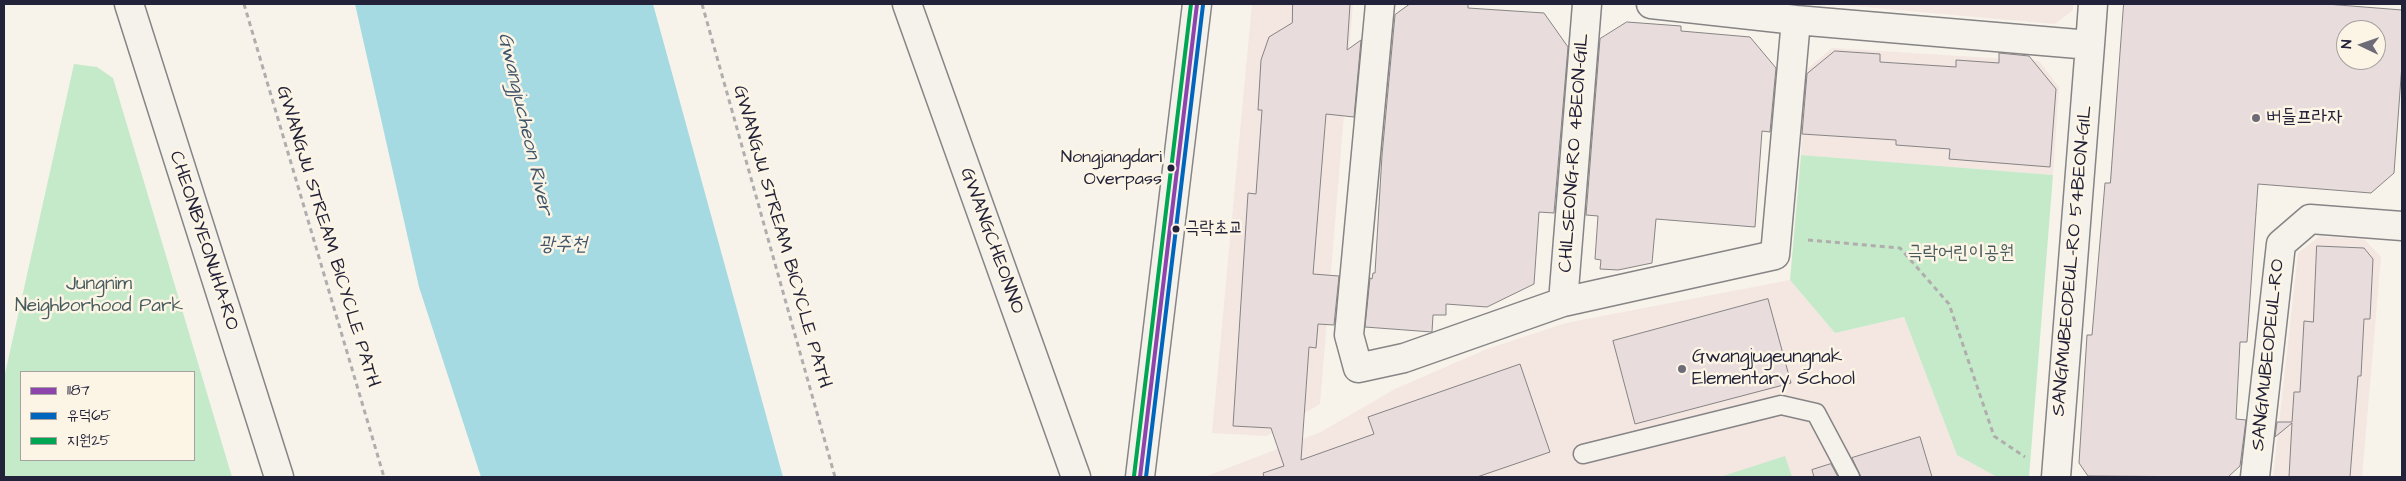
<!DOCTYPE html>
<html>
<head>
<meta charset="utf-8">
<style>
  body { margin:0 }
  #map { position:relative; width:2406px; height:481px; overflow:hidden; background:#f7f3ea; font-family:"Architects Daughter","Poor Story",sans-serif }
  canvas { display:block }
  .frame { position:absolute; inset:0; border:5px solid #22223b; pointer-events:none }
  .legend { position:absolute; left:20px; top:371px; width:175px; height:90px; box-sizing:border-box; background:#fcf5e5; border:1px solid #a5a1a1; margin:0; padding:6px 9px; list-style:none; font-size:15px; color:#22223b }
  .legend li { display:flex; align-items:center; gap:10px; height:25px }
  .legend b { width:25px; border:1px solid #a5a1a1 }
  .north { position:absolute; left:2336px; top:20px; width:50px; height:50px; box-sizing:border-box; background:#fcf5e5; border:1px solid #a5a1a1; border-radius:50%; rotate:273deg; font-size:14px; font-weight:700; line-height:20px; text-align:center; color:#22223b }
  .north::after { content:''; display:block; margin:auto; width:18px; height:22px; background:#6d6b78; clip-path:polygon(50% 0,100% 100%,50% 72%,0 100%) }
</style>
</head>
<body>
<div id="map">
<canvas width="2406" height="481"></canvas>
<div class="frame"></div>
<ul class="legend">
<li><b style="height:6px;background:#8e44ad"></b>1187</li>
<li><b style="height:6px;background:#0065bd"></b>유덕65</li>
<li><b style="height:6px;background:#00a651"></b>지원25</li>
</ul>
<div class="north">N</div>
</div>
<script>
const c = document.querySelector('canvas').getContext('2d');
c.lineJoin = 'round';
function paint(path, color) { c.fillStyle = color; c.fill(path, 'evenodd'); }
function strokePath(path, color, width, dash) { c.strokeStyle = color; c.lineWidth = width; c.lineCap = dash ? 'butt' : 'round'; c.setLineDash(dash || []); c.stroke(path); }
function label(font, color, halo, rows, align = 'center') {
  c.font = font + ' "Architects Daughter","Poor Story",sans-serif'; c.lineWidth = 5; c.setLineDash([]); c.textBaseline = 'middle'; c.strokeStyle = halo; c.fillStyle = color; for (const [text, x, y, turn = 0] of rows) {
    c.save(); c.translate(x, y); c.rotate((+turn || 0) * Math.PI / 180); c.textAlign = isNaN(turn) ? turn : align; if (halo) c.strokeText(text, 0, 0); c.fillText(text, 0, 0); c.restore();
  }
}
paint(new Path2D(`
  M 1252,4 L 1353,4 L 1320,404 L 1267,436 L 1212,433 Z
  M 1831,4 L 2073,4 L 2073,10 L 2055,24 Z
  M 1832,48 L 2039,61 L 2059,87 L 2053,175 L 1801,155 L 1806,70 Z
  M 2320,236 L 2365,240 L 2381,257 L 2362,477 L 2273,477 L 2298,253 Z
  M 1790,280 L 1835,333 L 1904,317 L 1957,455 L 1997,477 L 1205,477 L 1321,432 L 1395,389 L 1487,349 L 1566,323 Z`), '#f4e6e1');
paint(new Path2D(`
  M 74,64 L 97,67 L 113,78 L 232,477 L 4,477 L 4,378 ZM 21,372 L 194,372 L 194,460 L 21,460 Z
  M 1801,155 L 2053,175 L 2029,477 L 1997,477 L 1957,455 L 1904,317 L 1835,333 L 1790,280 Z
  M 1785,456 L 1792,477 L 1720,477 Z`), '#c5eaca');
paint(new Path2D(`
  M 355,4 L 653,4 L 783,477 L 481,477 L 419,287 Z`), '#a5dae3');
const building = new Path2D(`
  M 1293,4 L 1350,4 L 1347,50 L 1361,40 L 1354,117 L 1326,114 L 1313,274 L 1339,276 L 1334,325 L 1318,324 L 1316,348 L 1309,347 L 1301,460 L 1374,434 L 1368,417 L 1520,364 L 1550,452 L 1477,477 L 1264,477 L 1263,473 L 1284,466 L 1271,428 L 1233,426 L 1248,193 L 1256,194 L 1262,110 L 1258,110 L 1261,60 L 1269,37 L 1292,23 Z
  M 1410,4 L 1468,4 L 1468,8 L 1544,13 L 1568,47 L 1554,213 L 1539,212 L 1534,284 L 1487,307 L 1446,304 L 1446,315 L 1433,315 L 1432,332 L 1365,327 L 1370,278 L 1372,279 L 1373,273 L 1375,273 L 1382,155 L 1395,15 Z
  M 2124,4 L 2326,4 L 2402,10 L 2402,64 L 2394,173 L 2371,193 L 2258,184 L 2247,342 L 2240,342 L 2236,419 L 2246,420 L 2240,466 L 2228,477 L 2088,476 L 2079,463 L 2087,335 L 2092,335 L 2105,183 L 2110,183 ZM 2346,30 L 2376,30 L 2376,60 L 2346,60 Z
  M 1627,22 L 1681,26 L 1681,31 L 1750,37 L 1776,68 L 1770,132 L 1762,131 L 1755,227 L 1656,219 L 1652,263 L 1618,270 L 1600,269 L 1601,260 L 1595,259 L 1598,216 L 1586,215 L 1600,39 Z
  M 1835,51 L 1880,54 L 1880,62 L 1956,67 L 1956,60 L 1999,63 L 1999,53 L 2029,56 L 2056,89 L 2050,167 L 1949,159 L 1950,149 L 1896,145 L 1896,140 L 1802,134 L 1807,74 Z
  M 2317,246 L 2364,248 L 2373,259 L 2370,319 L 2364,319 L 2361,376 L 2358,376 L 2350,477 L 2289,477 L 2292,423 L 2275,437 L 2277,422 L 2292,422 L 2294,392 L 2300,392 L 2304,321 L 2313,322 Z
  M 1768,299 L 1791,383 L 1635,424 L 1613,341 Z
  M 1920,437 L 1932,477 L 1861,477 L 1852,458 Z
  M 1831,464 L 1838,477 L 1814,477 L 1812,470 Z`);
paint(building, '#e8dcdc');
strokePath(building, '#868485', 1);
const service = new Path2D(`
  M 1583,454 L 1781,405 L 1816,413 L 1850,477`);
const minor = new Path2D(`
  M 129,4 L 279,477
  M 907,4 L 1076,477
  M 1380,4 L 1349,335 L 1358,368 L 1404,358 L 1563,302 L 1775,255 L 1796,20
  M 1651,4 L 1796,20 L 2090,45 L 2056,477
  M 2090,45 L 2093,4
  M 1563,302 L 1587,4
  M 1140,477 L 1197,4
  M 2255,477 L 2281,244 L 2310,219 L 2402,226`);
strokePath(service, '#868485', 21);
strokePath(minor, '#868485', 31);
strokePath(new Path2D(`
  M 244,4 L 384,477
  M 702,4 L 835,477
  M 1808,240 L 1900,248 L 1949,304 L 1994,436 L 2025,457`), '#b0aead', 3, [5, 4]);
strokePath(service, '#f5f2ec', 18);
strokePath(minor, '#f5f2ec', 28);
strokePath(new Path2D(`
  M 1140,477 L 1197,4`), '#8e44ad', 4);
strokePath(new Path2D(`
  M 1146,477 L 1203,5`), '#0065bd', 4);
strokePath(new Path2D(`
  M 1134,476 L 1191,4`), '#00a651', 4);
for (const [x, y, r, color] of [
  [2256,118,5,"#6d6b78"],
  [1171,168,4.5,"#22223b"],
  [1176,229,4.5,"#22223b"],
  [1682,369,5,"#6d6b78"]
]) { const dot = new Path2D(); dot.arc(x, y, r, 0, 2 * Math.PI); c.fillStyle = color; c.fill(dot); strokePath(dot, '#fcf5e5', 2); }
label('18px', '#22223b', '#fcf5e5', [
  ["Nongjangdari",1162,158],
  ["Overpass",1162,180],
  ["극락초교",1185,229,"left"]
], 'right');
label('19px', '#22223b', '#fcf5e5', [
  ["버들프라자",2266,118],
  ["Gwangjugeungnak",1692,358],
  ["Elementary School",1692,380]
], 'left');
label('19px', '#22223b', '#fcf5e5', [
  ["CHILSEONG-RO 4BEON-GIL",1575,153,-86],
  ["GWANGJU STREAM BICYCLE PATH",327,237,73],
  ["GWANGJU STREAM BICYCLE PATH",781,237,74],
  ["CHEONBYEONUHA-RO",203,241,72],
  ["GWANGCHEONNO",991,241,70],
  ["SANGMUBEODEUL-RO 54BEON-GIL",2073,261,-85],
  ["SANGMUBEODEUL-RO",2269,355,-84]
]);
label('19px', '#475c5e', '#fcf5e5', [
  ["극락어린이공원",1961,254],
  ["Jungnim",99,285],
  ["Neighborhood Park",99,307]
]);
label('italic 20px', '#3f566d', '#fcf5e5', [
  ["Gwangjucheon River",524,124,77],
  ["광주천",563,246]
]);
</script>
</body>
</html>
